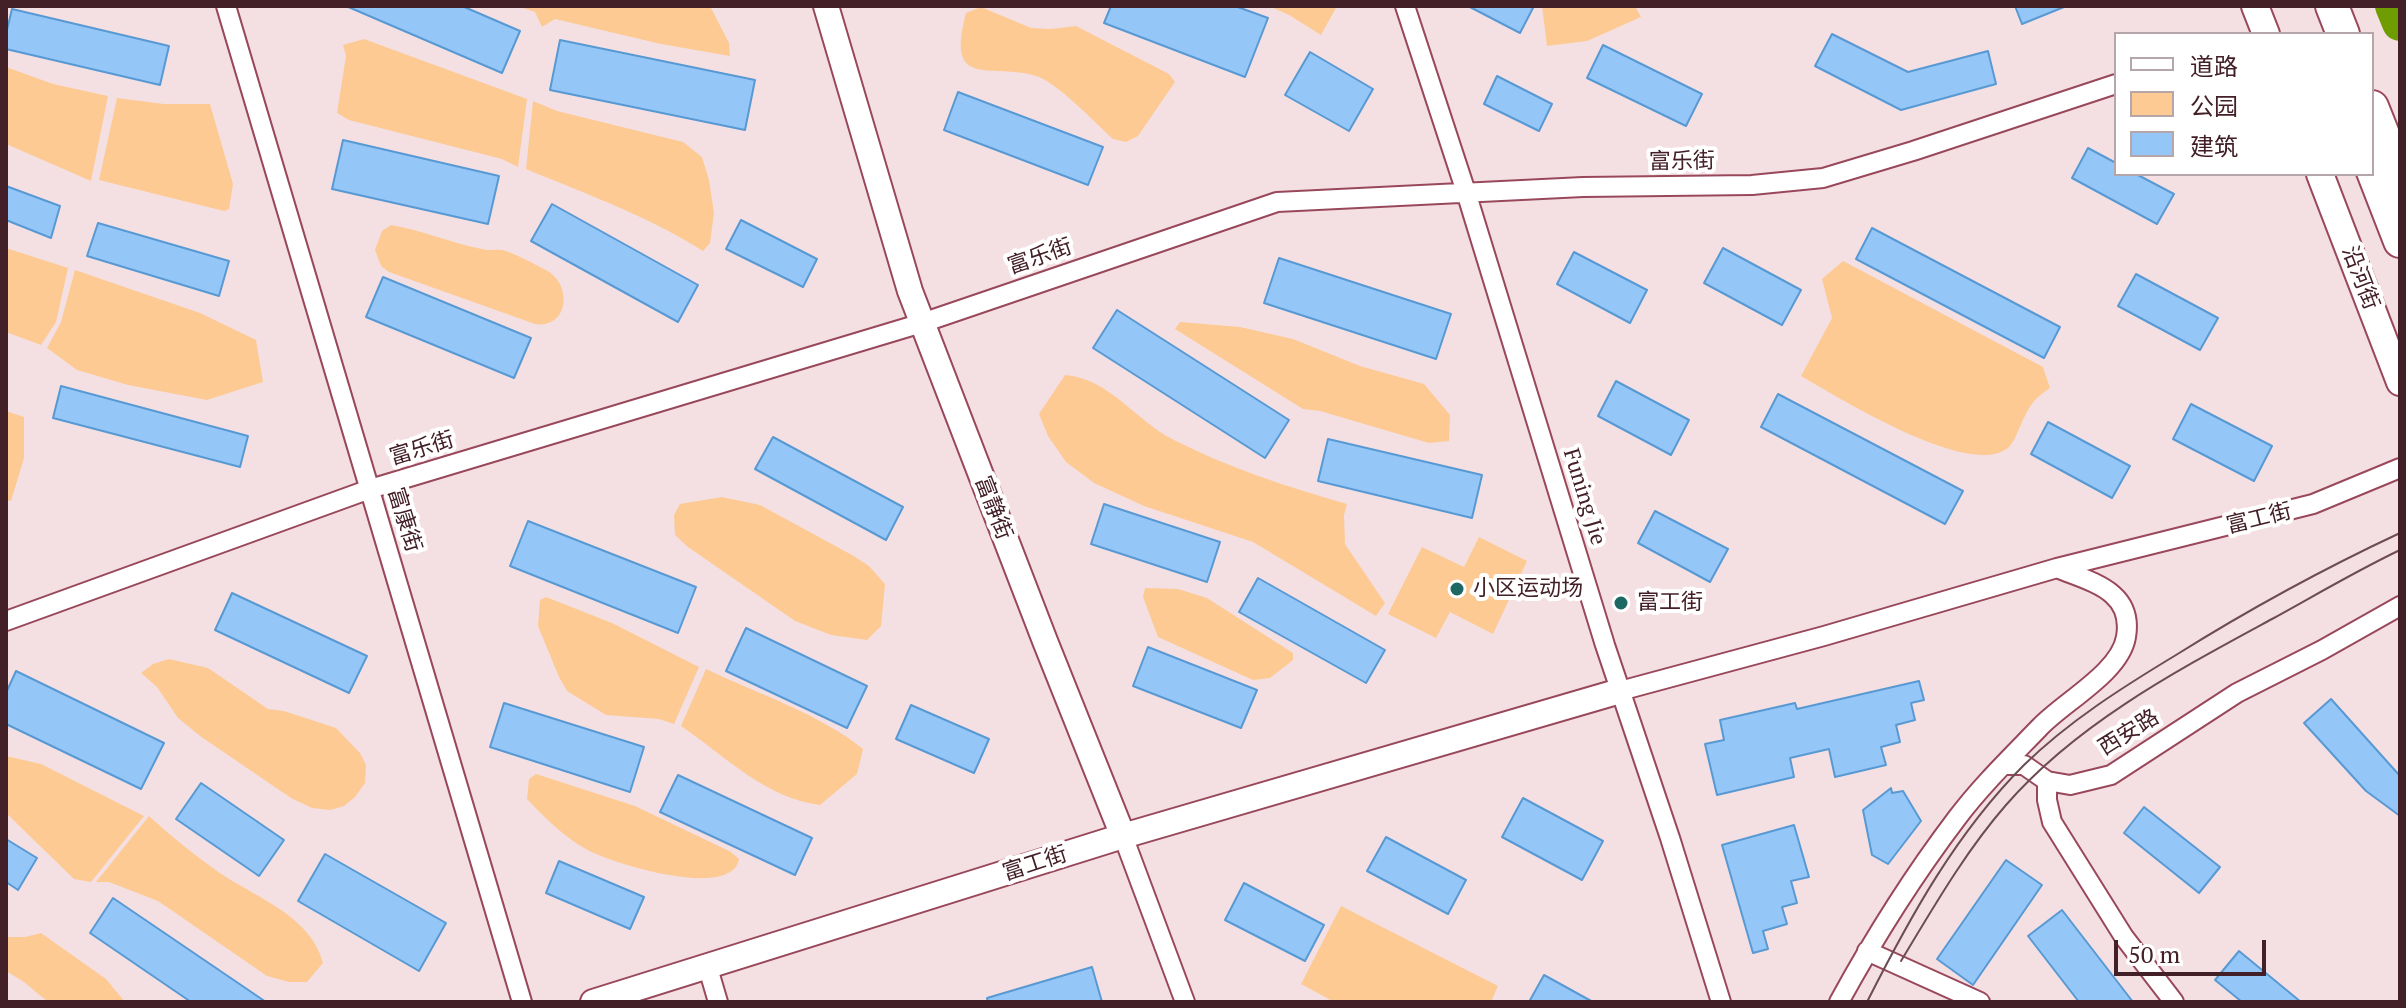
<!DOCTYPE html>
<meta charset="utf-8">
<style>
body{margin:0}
#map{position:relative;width:2406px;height:1008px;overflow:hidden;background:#f4e0e3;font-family:"PT Serif","Noto Sans SC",serif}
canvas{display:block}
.frame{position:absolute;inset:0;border:8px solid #432027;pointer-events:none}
.legend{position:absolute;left:2114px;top:32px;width:260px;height:144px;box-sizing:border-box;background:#fff;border:2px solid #b4a6a9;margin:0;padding:10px 14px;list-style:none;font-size:24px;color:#432027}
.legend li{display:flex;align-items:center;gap:16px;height:40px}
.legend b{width:40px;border:2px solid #b4a6a9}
.scale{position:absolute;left:2114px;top:940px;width:152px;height:36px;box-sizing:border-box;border:4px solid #432027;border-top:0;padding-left:10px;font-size:24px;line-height:28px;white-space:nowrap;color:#432027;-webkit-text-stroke:6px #fff;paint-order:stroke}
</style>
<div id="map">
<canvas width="2406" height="1008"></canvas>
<div class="frame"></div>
<ul class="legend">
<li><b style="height:10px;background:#fff"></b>道路</li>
<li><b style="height:22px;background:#fdca94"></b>公园</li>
<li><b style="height:22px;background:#94c7f8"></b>建筑</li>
</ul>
<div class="scale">50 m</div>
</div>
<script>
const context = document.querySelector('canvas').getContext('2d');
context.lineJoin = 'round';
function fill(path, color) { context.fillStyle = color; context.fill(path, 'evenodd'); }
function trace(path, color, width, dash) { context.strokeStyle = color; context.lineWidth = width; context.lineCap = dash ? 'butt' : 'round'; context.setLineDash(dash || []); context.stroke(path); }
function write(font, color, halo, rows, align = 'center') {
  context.font = font + ' "PT Serif","Noto Sans SC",serif'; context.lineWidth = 8; context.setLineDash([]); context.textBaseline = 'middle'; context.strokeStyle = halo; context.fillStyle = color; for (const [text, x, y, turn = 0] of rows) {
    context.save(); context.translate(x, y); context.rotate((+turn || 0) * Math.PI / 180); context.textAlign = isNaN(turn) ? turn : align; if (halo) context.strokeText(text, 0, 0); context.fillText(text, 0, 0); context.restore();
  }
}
const green = new Path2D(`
 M 517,6 L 710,6 L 729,43 L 730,56 L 661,44 L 555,19 L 542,27 L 535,12 Z
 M 1269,6 L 1337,6 L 1321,35 L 1289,15 Z
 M 1542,6 L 1635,6 L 1641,17 L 1587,41 L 1547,46 Z
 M 981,7 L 1031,28 L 1051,29 L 1076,26 L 1169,74 L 1175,82 L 1138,136 L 1126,142 L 1113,139 C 1095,123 1057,82 1036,76 C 990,62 945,91 966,13 Z
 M 364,39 L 527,99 L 518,167 L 502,159 L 349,120 L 337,113 L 346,56 L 343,45 Z
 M 6,67 L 53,84 L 108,96 L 91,181 L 6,144 Z
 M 117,98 L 164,104 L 210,104 L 233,184 L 229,209 L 224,211 L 99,180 Z
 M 533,101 L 557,111 L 683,142 L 702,157 L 709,180 L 714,213 L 710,243 L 703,251 C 648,216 586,194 526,169 Z
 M 391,225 C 422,230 451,243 482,249 C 488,251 494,249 501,250 C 511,251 536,265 546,270 C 573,284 569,329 535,324 L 389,272 L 381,266 L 375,250 L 382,231 Z
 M 6,248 L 68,268 L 56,322 L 41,345 L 6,332 Z
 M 1843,261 L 2043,367 L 2050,388 C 2030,401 2028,410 2018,431 C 2016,436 2013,443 2009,447 C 1972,481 1838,397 1801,376 L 1832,318 L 1822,279 Z
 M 75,270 L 200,313 L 256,340 L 263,382 L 207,400 L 128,385 L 77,370 L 47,348 L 61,322 Z
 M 1180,322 L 1240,327 L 1293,339 L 1360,366 L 1424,384 L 1450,415 L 1449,441 L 1429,443 L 1320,411 L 1303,409 L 1175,329 Z
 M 1065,375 C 1109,378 1136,421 1174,440 C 1229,468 1288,487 1347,504 L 1344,515 L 1345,544 L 1385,603 L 1376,616 L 1253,542 L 1144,506 L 1094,483 L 1066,462 L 1048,436 L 1039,414 Z
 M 6,411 L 24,417 L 24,458 L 11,501 L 6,500 Z
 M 722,497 L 760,505 L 852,555 L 869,566 L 885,584 L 881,626 L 867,640 L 831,635 L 795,621 L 688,547 L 675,535 L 674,515 L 680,504 Z
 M 1479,537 L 1527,561 L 1493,634 L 1450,612 L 1436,638 L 1388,614 L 1422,547 L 1464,567 Z
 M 1145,588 L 1178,589 L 1207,598 L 1293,653 L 1293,660 L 1270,678 L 1253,680 L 1158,637 L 1143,597 Z
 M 546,597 L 612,623 L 699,667 L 674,724 L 659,719 L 606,715 L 567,691 L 559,677 L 538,626 L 540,600 Z
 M 169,659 L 208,668 L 268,709 L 284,711 L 336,728 L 360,753 L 366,765 L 365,783 L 355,797 L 344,806 L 330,810 L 312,808 L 291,798 L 200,736 L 178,718 L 157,687 L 141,673 L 153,664 Z
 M 706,669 C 754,692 822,715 863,749 L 857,774 L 820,805 C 765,798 725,756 681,726 Z
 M 6,756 L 41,764 L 144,816 L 91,882 L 74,879 L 6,813 Z
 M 536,774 L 635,806 L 731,852 L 739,859 C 732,901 609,863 584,848 C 563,836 544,817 527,799 L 529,779 Z
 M 149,816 C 171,836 193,854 217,871 C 254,897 311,915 323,963 L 307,982 L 289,982 L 267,976 L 158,901 L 109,882 L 96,882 Z
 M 1341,906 L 1498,986 L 1491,1002 L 1334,1002 L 1301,984 Z
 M 41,933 L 106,979 L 125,1002 L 48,1002 L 24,982 L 6,971 L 6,937 L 25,937 Z`);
const river = new Path2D(`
 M 2393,6 L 2400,23`);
const building = new Path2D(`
 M 346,6 L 462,6 L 520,31 L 502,73 Z
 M 1111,6 L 1235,6 L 1268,18 L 1245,77 L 1104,23 Z
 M 1468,6 L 1534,6 L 1520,33 Z
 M 2015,6 L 2064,6 L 2064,7 L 2022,24 Z
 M 12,9 L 169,46 L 160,85 L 6,49 L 6,34 Z
 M 1832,34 L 1908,72 L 1988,51 L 1996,84 L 1901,110 L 1815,66 Z
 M 560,40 L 755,80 L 745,130 L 550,90 Z
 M 1603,45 L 1702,94 L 1686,126 L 1587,78 Z
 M 1310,52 L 1373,89 L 1349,131 L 1285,95 Z
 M 1497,76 L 1552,104 L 1539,131 L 1484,104 Z
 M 958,92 L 1103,147 L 1088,185 L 944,130 Z
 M 343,140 L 499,176 L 488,224 L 332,189 Z
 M 2088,148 L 2116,163 L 2116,174 L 2136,174 L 2174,194 L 2157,224 L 2072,178 Z
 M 6,186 L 60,206 L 51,238 L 6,220 Z
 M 552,204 L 698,285 L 678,322 L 531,241 Z
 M 741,220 L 817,259 L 803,287 L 726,249 Z
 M 98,223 L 229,261 L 219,296 L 87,256 Z
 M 1872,228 L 2060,327 L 2044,358 L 1856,259 Z
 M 1723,248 L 1801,290 L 1782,325 L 1704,283 Z
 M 1574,252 L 1647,290 L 1630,323 L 1557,284 Z
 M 1279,258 L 1451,314 L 1436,359 L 1264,303 Z
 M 2136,274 L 2218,318 L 2200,350 L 2118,306 Z
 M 383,277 L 531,338 L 514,378 L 366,317 Z
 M 1117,310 L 1289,420 L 1265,458 L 1093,348 Z
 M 1616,381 L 1689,420 L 1671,455 L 1598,416 Z
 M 61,386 L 248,436 L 240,467 L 53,418 Z
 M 1778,394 L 1963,491 L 1945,524 L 1761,427 Z
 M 2191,404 L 2272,446 L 2254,481 L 2173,439 Z
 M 2048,422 L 2130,466 L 2112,498 L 2031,454 Z
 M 773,437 L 903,507 L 886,540 L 755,469 Z
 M 1328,439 L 1482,475 L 1472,518 L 1318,481 Z
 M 1104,504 L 1220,542 L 1207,582 L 1091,544 Z
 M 1655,511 L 1728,549 L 1710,582 L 1638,543 Z
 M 528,521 L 696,587 L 678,633 L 510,566 Z
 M 1258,578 L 1385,650 L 1366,683 L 1239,612 Z
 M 232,593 L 367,656 L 349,693 L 215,630 Z
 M 746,628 L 867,686 L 847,728 L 726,671 Z
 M 1148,647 L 1257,690 L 1241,728 L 1133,686 Z
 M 16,671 L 164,743 L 141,789 L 6,724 L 6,693 Z
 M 1919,681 L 1924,700 L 1911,703 L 1915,720 L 1896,725 L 1900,742 L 1881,747 L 1886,765 L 1835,777 L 1829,749 L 1790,758 L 1794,777 L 1717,795 L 1705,744 L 1724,740 L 1720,720 L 1795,703 L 1797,709 Z
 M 2331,699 L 2400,776 L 2400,816 L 2366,791 L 2304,723 Z
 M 504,703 L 644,747 L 630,792 L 490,747 Z
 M 911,705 L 989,739 L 974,773 L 896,739 Z
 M 678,775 L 812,838 L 795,875 L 660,812 Z
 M 201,783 L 284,840 L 259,876 L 176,819 Z
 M 1891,788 L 1892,793 L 1903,791 L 1921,821 L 1888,864 L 1872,855 L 1863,810 Z
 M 1523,798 L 1603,841 L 1582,880 L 1502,837 Z
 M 2144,807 L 2220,867 L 2199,893 L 2124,833 Z
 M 1794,825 L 1809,877 L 1791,881 L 1797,903 L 1782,907 L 1787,924 L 1763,931 L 1768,949 L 1753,953 L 1722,845 Z
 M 1386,837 L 1466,880 L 1448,914 L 1367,871 Z
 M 6,839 L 37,858 L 18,890 L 6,882 Z
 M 325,854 L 446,923 L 419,971 L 298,901 Z
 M 2006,860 L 2042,885 L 1973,985 L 1937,959 Z
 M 559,861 L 644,897 L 630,929 L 546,893 Z
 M 1244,883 L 1324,925 L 1305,961 L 1225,920 Z
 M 113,898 L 266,1002 L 191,1002 L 90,933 Z
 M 2062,910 L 2133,1002 L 2079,1002 L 2028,936 Z
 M 2239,951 L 2301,1002 L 2242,1002 L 2215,980 Z
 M 1092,967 L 1102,1002 L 988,1002 L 987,998 Z
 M 1544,975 L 1593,1002 L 1529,1002 Z`);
const minor = new Path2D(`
 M 226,6 C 322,339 424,670 522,1002
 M 1405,6 L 1466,192 L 1605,645 L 1670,838 L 1721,1002
 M 6,621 L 370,489 L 922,323 L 1277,202 L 1583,187 L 1752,185 L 1823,178 L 1913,151 L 2116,84
 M 1620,691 L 1824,636 L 2057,568 L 2313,504 L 2400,468
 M 2003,765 L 2024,765 L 2047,781 L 2070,785 L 2111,775 L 2237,693 L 2322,650 L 2400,606
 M 2047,781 L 2047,800 L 2052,822 L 2124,937 L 2174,1002
 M 1123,836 L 1185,1002
 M 1867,951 L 1980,1002
 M 708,968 L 718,1002
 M 1839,1002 C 1874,938 1913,876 1957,818 C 1981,786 2011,757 2039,728 C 2063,702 2120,673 2126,637 C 2134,590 2090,582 2057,568`);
const tertiary = new Path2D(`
 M 826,6 L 910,291 L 1045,641 L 1123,836
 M 593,1002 L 1123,836 L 1620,691`);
const secondary = new Path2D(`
 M 2255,6 L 2266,34
 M 2320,174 L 2400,382`);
const trunk = new Path2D(`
 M 2332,6 L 2343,34
 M 2372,107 L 2400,177
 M 2372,169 L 2400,241`);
const tram = new Path2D(`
 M 1901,961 C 1933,908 1965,852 2006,805 C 2077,723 2178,670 2272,619 C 2314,596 2356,571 2400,550
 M 1867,1002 C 1910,917 1956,833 2024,765 C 2069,721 2123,687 2176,655 C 2248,610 2323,569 2400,533`);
const markers = [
 [1457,589,8,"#1d6863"],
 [1621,603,8,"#1d6863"]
];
const streetNames = [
 ["富乐街",1682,162,-1],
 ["富乐街",1040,257,-19],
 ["沿河街",2360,278,69],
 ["富乐街",422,449,-17],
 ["Funing Jie",1584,497,73],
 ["富静街",993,508,69],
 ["富工街",2259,519,-14],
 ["富康街",404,520,73],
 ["西安路",2129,733,-32],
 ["富工街",1035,864,-18]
];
const poiNames = [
 ["小区运动场",1473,589],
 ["富工街",1637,603]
];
fill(green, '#fdca94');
trace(river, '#6f9d01', 36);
fill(building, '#94c7f8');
trace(building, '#5899d3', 2);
trace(minor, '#99485b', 22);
trace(tertiary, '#99485b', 28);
trace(secondary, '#99485b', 30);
trace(trunk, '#99485b', 36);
trace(minor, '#fff', 18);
trace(tertiary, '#fff', 24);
trace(secondary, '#fff', 26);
trace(trunk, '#fff', 32);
trace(tram, '#6c4d53', 2);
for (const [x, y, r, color] of markers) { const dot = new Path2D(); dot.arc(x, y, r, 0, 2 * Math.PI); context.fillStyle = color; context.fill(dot); trace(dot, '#fff', 3); }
write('22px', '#432027', '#fff', streetNames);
write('22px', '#432027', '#fff', poiNames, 'left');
</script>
